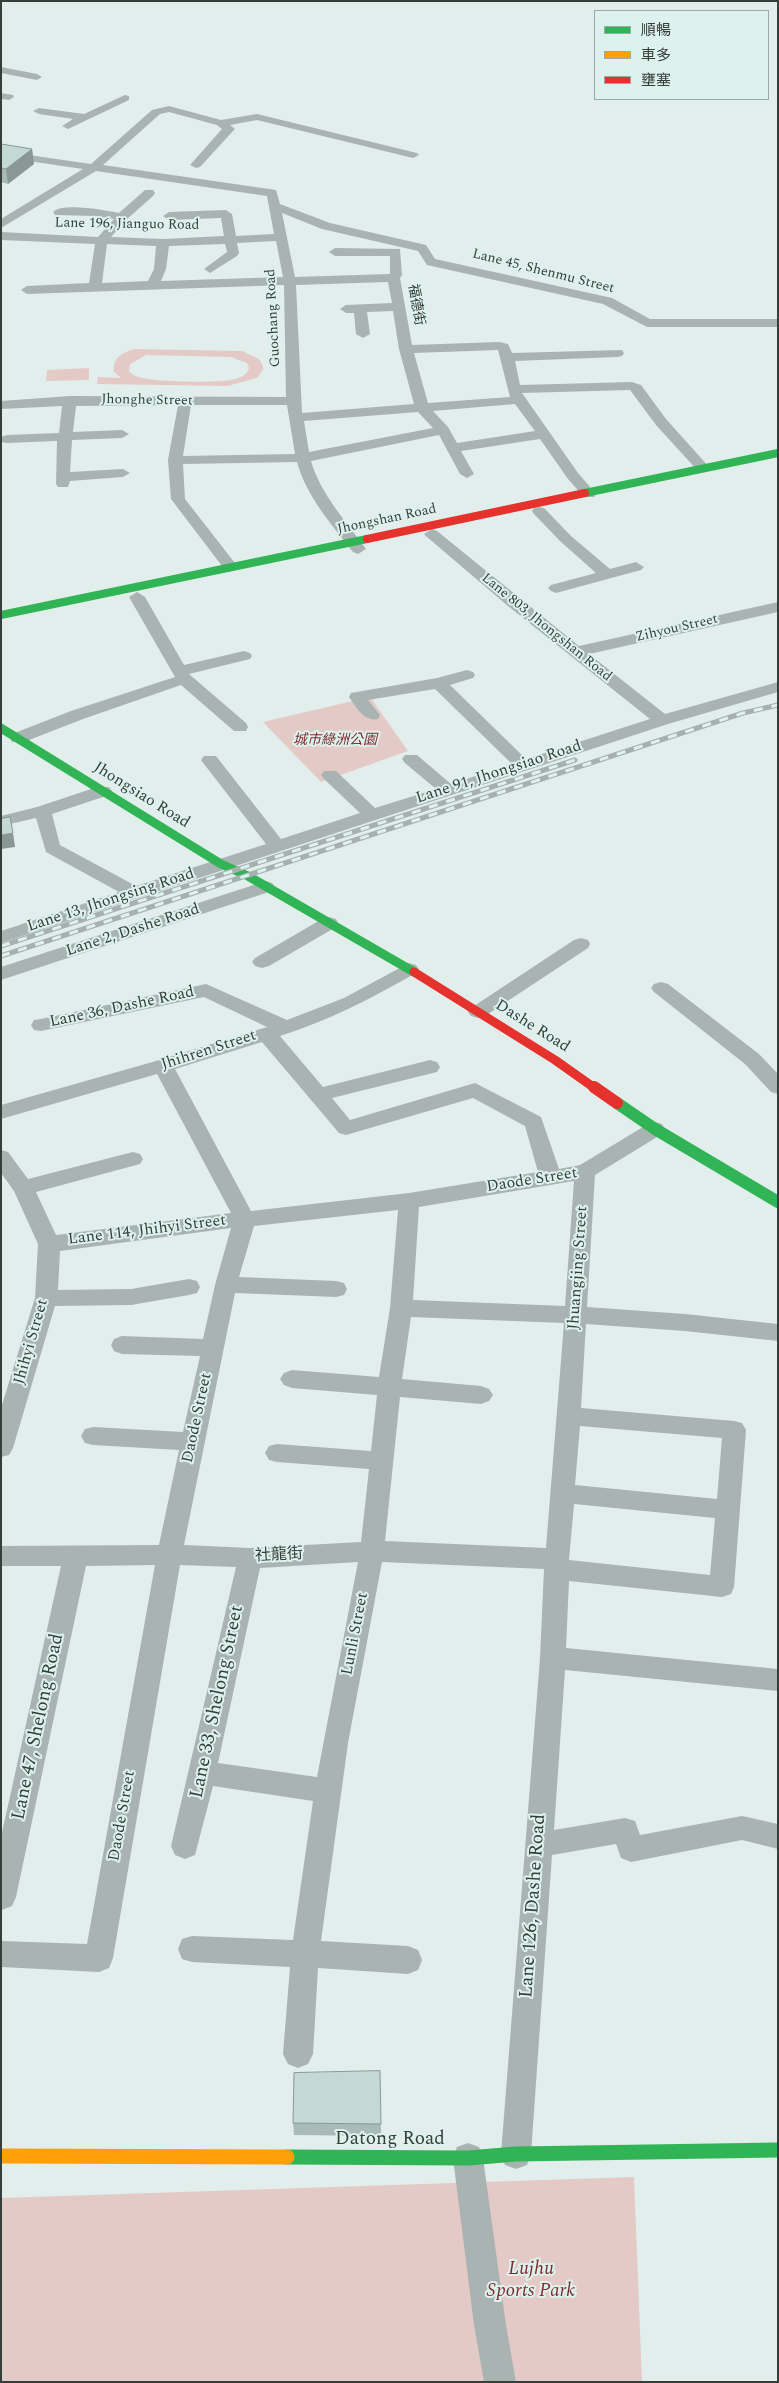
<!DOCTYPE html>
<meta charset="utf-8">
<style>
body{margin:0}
#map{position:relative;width:779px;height:2383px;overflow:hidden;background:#e2eeeb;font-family:Spectral,"Noto Sans TC",serif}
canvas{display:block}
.frame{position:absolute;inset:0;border:2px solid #363e3c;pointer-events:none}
.legend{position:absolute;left:594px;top:10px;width:175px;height:90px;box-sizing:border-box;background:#def2ed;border:1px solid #9baaa6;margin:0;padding:6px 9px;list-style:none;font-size:15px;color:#363e3c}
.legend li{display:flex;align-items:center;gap:10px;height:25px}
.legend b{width:25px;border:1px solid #9baaa6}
</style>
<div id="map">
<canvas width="779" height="2383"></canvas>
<div class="frame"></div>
<ul class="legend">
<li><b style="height:6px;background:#30b455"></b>順暢</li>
<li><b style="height:6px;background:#ff9f0a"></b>車多</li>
<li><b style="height:6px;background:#e5322d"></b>壅塞</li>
</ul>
</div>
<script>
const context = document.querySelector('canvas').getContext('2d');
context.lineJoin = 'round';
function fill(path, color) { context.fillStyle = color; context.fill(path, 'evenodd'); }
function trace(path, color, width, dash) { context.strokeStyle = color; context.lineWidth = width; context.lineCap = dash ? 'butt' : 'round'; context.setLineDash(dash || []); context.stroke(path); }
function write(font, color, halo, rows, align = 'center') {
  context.font = font + ' Spectral,"Noto Sans TC",serif'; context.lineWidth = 4; context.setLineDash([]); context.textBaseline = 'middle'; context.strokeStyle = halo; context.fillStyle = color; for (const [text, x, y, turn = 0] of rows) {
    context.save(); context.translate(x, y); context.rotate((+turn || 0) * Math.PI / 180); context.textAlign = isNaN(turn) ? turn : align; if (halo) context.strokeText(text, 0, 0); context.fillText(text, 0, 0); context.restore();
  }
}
const green = new Path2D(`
 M 134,349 L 242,351 L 259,359 L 263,366 L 263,370 L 257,378 L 227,386 L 97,384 L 98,377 L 121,378 L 114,372 C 112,358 122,353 134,349 ZM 146,355 L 231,357 L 247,363 L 249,368 C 247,376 239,378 231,380 C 216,383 153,382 138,377 C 134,376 132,374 129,371 L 130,364 Z
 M 89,368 L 89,380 L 46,381 L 47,370 Z
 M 370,697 L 408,751 L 321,782 L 263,722 Z
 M 634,2177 L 642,2382 L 1,2382 L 1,2198 Z`);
const street = new Path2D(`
 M 1,67 L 37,74 L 42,77 L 37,80 L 1,73 Z
 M 1,93 L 13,95 L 14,97 L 9,100 L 1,99 Z
 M 125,95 L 129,96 L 129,100 L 68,129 L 62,126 L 73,119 L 39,114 L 33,111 L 39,108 L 84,114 Z
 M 169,106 L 221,120 L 257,114 L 417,153 L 419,155 L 413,158 L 257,120 L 230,125 L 235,129 L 233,131 L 200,167 L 196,168 L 190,165 L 222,129 L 217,125 L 169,112 L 160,114 L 103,165 L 276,190 L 280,204 L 330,223 L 426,245 L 435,259 L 612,298 L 650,319 L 778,319 L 778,327 L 647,327 L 603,304 L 427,265 L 418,251 L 322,229 L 282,213 L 295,277 L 390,274 L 390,256 L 335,256 L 329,252 L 335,248 L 400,249 L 402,275 L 400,278 L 412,345 L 499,342 L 508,344 L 512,353 L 622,350 L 624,353 L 622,356 L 617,357 L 515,361 L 520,385 L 632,382 L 641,385 L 666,419 L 710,468 L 703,472 L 698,471 L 656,425 L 630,390 L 522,393 L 578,473 L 596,494 L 594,497 L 584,497 L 568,479 L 540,439 L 461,451 L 474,474 L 467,478 L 460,474 L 439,435 L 311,461 C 321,495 346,521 366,549 L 358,554 L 353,552 C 332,525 306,496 297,462 L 183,464 L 185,499 L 238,567 L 230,572 L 225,570 L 171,499 L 168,460 L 178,405 L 76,406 L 73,432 L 122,430 L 129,434 L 122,438 L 72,440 L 70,472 L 123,469 L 130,473 L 123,477 L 70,481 L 68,487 L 58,487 L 56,484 L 57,441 L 7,443 L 2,442 L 1,437 L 7,435 L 59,433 L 62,406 L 1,409 L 1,401 L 70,396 L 286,397 L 284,285 L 27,294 L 21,290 L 27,286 L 89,283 L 95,244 L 1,240 L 1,232 L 98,237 L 114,219 L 95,216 L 55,215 L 53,212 C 62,202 106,210 119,213 L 145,190 L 153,190 L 155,193 L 153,196 L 126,220 L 111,237 L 163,239 L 224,236 L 221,218 L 169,220 L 163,216 L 169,212 L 226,210 L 232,214 L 236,236 L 274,234 L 267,196 L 96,171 L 1,228 L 1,219 L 83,169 L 1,157 L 1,151 L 91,164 L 152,110 ZM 276,241 L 283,277 L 161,281 L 166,269 L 169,246 L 225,244 L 227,252 L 204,269 L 210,273 L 237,256 L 239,253 L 237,243 ZM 107,244 L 156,246 L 154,269 L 148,281 L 102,283 ZM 388,282 L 392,303 L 346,305 L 340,309 L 346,313 L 354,313 L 356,334 L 363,338 L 370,334 L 367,312 L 393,311 L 399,349 L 414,404 L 302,413 L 296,285 ZM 498,350 L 510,397 L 428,403 L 414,353 ZM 515,404 L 535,431 L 457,443 L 448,427 L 433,411 ZM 191,405 L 287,405 L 295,454 L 183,456 ZM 418,412 L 433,428 L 309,452 L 304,421 Z
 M 539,507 L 544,508 L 571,536 L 610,569 L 636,562 L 644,567 L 641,570 L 556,593 L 551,591 L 548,588 L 551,585 L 596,573 L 561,542 L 534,514 L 532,511 L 534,508 Z
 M 432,529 L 437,531 L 579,646 L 778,602 L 778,612 L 589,654 L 665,714 L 778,682 L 778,692 L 668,724 L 1,943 L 1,931 L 119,892 L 46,852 L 36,818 L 1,826 L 1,816 L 37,807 L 97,787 L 109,787 L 112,791 L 109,795 L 52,814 L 60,845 L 136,886 L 266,844 L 204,764 L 201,760 L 204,756 L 216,756 L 281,839 L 360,813 L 324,779 L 321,775 L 324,771 L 336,771 L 375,808 L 436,789 L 405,763 L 402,759 L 405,755 L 417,755 L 451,784 L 512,764 L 435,689 L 368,700 L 380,715 L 378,719 C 364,722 356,707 349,697 L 351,693 L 437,678 L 467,670 L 473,672 L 475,675 L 473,678 L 450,685 L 526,759 L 650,719 L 508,606 L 427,537 L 424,534 Z
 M 137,592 L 145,597 L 184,665 L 244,651 L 250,653 L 252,656 L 250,659 L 189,674 L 246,723 L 248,727 L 246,731 L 234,731 L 181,685 L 83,719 L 24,742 L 12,742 L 10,738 L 12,734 L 71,711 L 175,677 L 129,597 Z
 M 266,881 L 272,883 L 275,887 L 272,891 L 1,980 L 1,967 Z
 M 329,917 L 336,919 L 338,923 L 336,927 L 269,966 L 262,968 L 255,966 L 252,962 L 255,958 L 322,919 Z
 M 581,938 L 588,940 L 590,944 L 588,948 L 485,1016 L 478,1018 L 471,1016 L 468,1012 L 471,1008 L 574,940 Z
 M 409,963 L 416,965 L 419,969 L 416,973 C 370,999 330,1020 280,1036 L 323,1087 L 430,1060 L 437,1062 L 440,1067 L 437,1072 L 332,1098 L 350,1120 L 475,1083 L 541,1117 L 559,1169 L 580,1165 L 648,1124 L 655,1122 L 662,1124 L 665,1129 L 662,1134 L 595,1175 L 587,1307 L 685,1314 L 778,1324 L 778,1341 L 685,1331 L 586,1324 L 581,1408 L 734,1421 L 742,1423 L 746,1430 L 734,1587 L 731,1594 L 722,1597 L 569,1581 L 566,1648 L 778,1669 L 778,1691 L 565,1670 L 554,1830 L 625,1818 L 635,1821 L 640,1835 L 742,1816 L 778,1824 L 778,1849 L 742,1840 L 631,1862 L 621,1858 L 616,1844 L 552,1855 L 531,2154 L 527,2165 L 516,2169 L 505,2165 L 501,2154 L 540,1658 L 544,1569 L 382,1562 L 348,1743 L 321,1941 L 408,1946 L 418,1950 L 422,1960 L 418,1970 L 408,1974 L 318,1968 L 313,2054 L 308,2064 L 298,2068 L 288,2064 L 283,2054 L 290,1967 L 192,1962 L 182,1959 L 178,1949 L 182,1939 L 192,1936 L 293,1940 L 313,1801 L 213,1786 L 195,1855 L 185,1859 L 175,1855 L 171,1846 L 236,1567 L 180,1565 L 113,1958 L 109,1968 L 99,1972 L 1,1967 L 1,1941 L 87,1944 L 155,1565 L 86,1566 L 16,1897 L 12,1906 L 2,1910 L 1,1837 L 61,1566 L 1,1566 L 1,1546 L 159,1545 L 179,1450 L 93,1445 L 85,1443 L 81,1436 L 85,1429 L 93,1427 L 183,1432 L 200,1356 L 122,1354 L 114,1351 L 111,1345 L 114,1339 L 122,1336 L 203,1339 L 215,1285 L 231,1228 L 60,1251 L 58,1290 L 131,1289 L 189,1279 L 197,1281 L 200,1287 L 197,1293 L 189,1295 L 131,1305 L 55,1306 L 13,1448 L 9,1455 L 1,1457 L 1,1408 L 35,1298 L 38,1244 L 14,1191 L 1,1173 L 1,1150 L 8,1152 L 28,1179 L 133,1152 L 140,1154 L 143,1159 L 140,1164 L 36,1192 L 56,1235 L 231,1213 L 157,1074 L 1,1119 L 1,1105 L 156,1061 L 267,1027 L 204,997 L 41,1031 L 34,1030 L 31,1025 L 34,1020 L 41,1019 L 206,984 L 287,1020 L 344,998 ZM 262,1042 L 339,1133 L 346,1135 L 473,1098 L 525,1126 L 538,1172 L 409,1193 L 251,1211 L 175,1069 ZM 574,1181 L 565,1306 L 413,1300 L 419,1207 ZM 398,1210 L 390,1308 L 379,1377 L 292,1370 L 284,1373 L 280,1379 L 284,1385 L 292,1388 L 377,1395 L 371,1451 L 277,1444 L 269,1446 L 265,1453 L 269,1460 L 277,1462 L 369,1469 L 361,1542 L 250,1548 L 184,1545 L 235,1293 L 336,1297 L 344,1295 L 347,1289 L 344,1283 L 336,1281 L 239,1277 L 254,1226 ZM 411,1317 L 564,1323 L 546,1548 L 385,1541 L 400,1397 L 481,1404 L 489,1401 L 493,1395 L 489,1389 L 481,1386 L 402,1379 ZM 580,1426 L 722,1438 L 717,1499 L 575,1485 ZM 574,1504 L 715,1518 L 710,1575 L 569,1560 ZM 358,1562 L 317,1777 L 218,1763 L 260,1568 Z
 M 661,982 L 668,984 L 759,1054 L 778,1074 L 778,1094 L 771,1092 L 745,1064 L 654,992 L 651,988 L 654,984 Z
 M 468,2143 L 479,2147 L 483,2158 L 506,2325 L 516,2382 L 484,2382 L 474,2325 L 453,2158 L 457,2147 Z`);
const fastFar3 = new Path2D(`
 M 585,493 L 778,453
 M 1,615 L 367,539`);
const fastFar2 = new Path2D(`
 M 1,728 L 221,864 L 248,876 L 414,972`);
const fastFar1 = new Path2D(`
 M 617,1103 L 655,1129 L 778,1202`);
const fast = new Path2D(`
 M 287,2157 L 468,2158 L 516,2154 L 778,2150`);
const slow = new Path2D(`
 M 1,2156 L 287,2157`);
const jamFar2 = new Path2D(`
 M 367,539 L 585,493`);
const jamFar1 = new Path2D(`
 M 414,972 L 555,1060 L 596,1089`);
const jam = new Path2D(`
 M 594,1087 L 617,1103`);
const rail = new Path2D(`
 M 1,946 L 575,760
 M 1,956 L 743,713 L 778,705`);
const wall = new Path2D(`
 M 1,144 L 32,149 L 34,164 L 8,184 L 1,182 Z
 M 380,2071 L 381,2136 L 294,2135 L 293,2123 Z`);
const shadedWall = new Path2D(`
 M 32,149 L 34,164 L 8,184 L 6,169 Z
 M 13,833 L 15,847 L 1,849 L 1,835 Z`);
const building = new Path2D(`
 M 1,144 L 32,149 L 6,169 L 1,168 Z
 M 10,817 L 13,833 L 1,835 L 1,819 Z
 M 380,2071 L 381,2124 L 293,2123 L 294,2073 Z`);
const farStreetnames = [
 ["Lane 196, Jianguo Road",127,225,1],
 ["Lane 45, Shenmu Street",543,272,14],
 ["福德街",415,305,80],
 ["Guochang Road",274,318,-93],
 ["Jhonghe Street",147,401,1],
 ["Jhongshan Road",387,520,-12],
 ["Lane 803, Jhongshan Road",546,628,39],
 ["Zihyou Street",677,629,-13]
];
const farParknames = [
 ["城市綠洲公園",335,741]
];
const streetNames = [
 ["Lane 91, Jhongsiao Road",499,773,-18],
 ["Jhongsiao Road",141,796,32],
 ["Lane 13, Jhongsing Road",111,901,-18],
 ["Lane 2, Dashe Road",133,931,-18],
 ["Lane 36, Dashe Road",122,1008,-12],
 ["Dashe Road",532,1027,32],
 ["Jhihren Street",209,1051,-18],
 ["Daode Street",532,1181,-9],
 ["Lane 114, Jhihyi Street",147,1231,-7],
 ["Jhuangjing Street",579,1268,-86],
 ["Jhihyi Street",32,1342,-74],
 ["Daode Street",198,1418,-78],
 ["社龍街",279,1556,-3],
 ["Lunli Street",356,1634,-79],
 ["Daode Street",123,1816,-80]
];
const nearStreetnames = [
 ["Lane 33, Shelong Street",218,1702,-78],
 ["Lane 47, Shelong Road",39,1727,-78],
 ["Lane 126, Dashe Road",534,1906,-86],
 ["Datong Road",390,2140]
];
const nearParknames = [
 ["Lujhu",531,2270],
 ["Sports Park",531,2292]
];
fill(green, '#e4cac7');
fill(street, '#a9b4b2');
trace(fastFar3, '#30b455', 8);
trace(fastFar2, '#30b455', 9);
trace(fastFar1, '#30b455', 12);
trace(fast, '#30b455', 15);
trace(slow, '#ff9f0a', 15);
trace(jamFar2, '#e5322d', 8);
trace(jamFar1, '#e5322d', 9);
trace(jam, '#e5322d', 12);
trace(rail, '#a6b0ae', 5);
trace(rail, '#def2ed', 3, [9]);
fill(wall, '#a9bbb6');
fill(shadedWall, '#899894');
fill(building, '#c4d9d4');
trace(building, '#899894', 1);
write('14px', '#363e3c', '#def2ed', farStreetnames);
write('italic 14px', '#7d2c2f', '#def2ed', farParknames);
write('16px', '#363e3c', '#def2ed', streetNames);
write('19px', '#363e3c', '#def2ed', nearStreetnames);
write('italic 19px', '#7d2c2f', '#def2ed', nearParknames);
</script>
